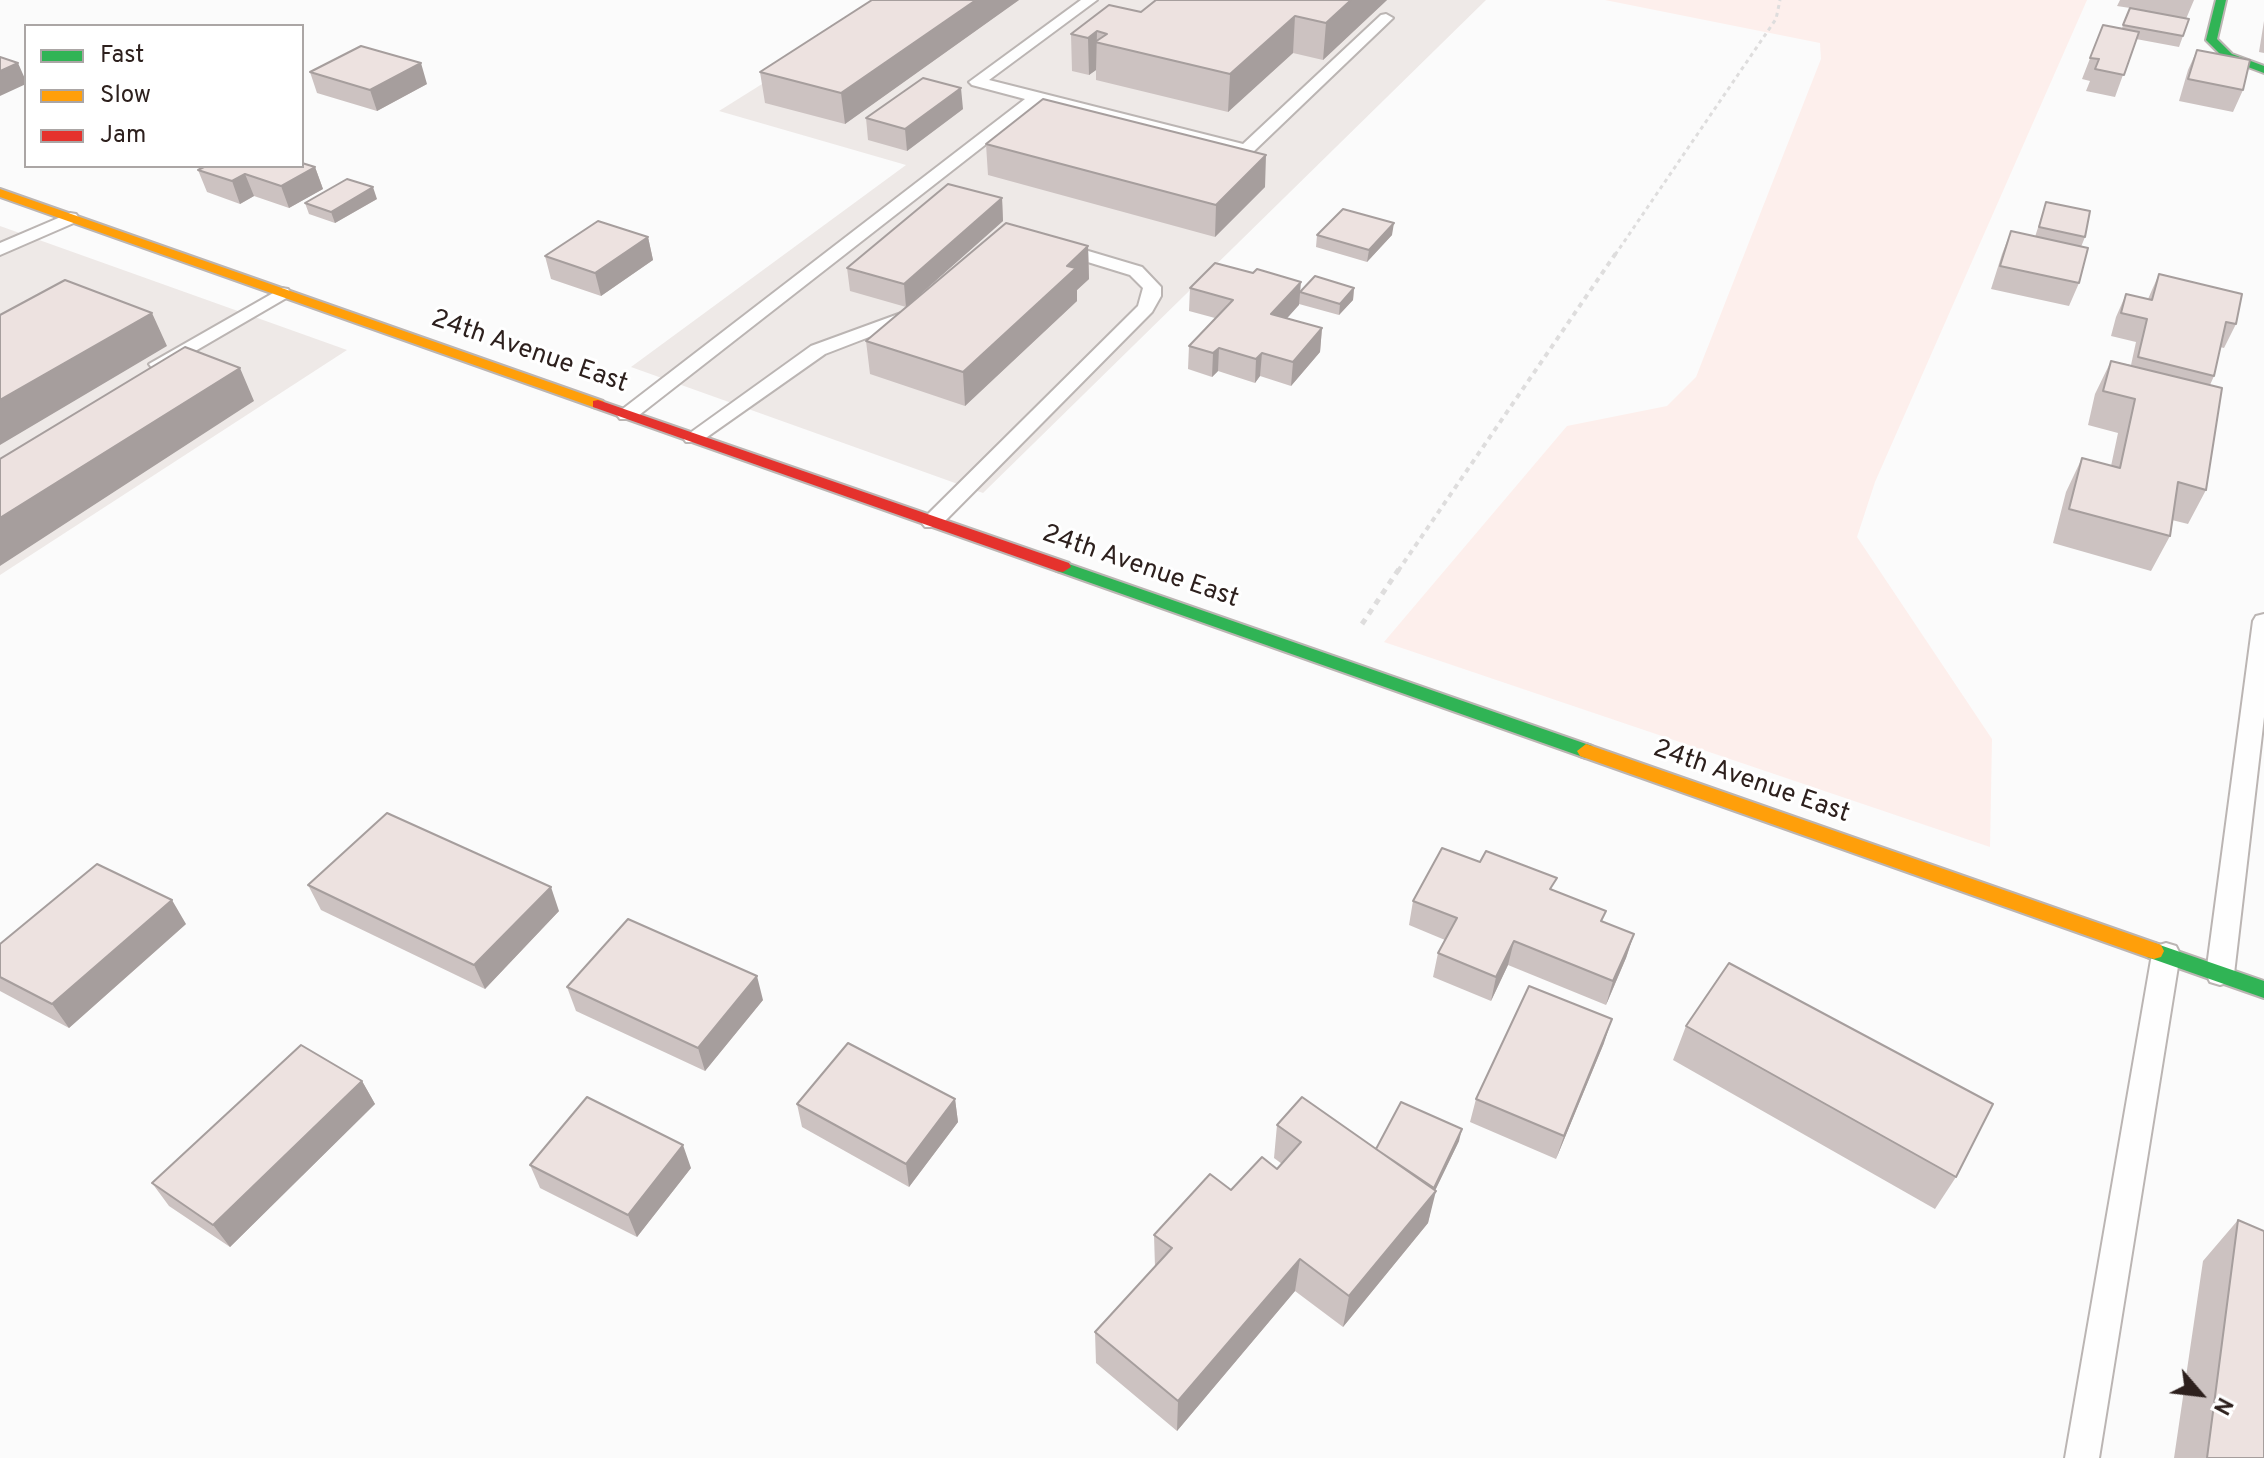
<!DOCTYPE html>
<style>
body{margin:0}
#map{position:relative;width:2264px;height:1458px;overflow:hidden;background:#fbfbfb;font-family:Overpass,sans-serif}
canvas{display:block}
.legend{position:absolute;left:24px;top:24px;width:280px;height:144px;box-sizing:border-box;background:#fff;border:2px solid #aba6a5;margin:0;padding:10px 14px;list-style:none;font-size:24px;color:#2d201d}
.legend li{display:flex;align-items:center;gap:16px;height:40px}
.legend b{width:40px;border:2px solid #aba6a5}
.north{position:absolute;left:2160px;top:1354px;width:80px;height:80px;-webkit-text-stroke:6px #fff;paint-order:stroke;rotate:118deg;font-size:22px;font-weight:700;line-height:32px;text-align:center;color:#2d201d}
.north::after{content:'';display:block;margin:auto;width:28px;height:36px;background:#2d201d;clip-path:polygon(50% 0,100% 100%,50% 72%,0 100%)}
</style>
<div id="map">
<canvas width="2264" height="1458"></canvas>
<ul class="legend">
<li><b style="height:10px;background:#30b455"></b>Fast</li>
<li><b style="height:10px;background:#ff9f0a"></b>Slow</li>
<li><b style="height:10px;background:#e5322d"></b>Jam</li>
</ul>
<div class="north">N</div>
</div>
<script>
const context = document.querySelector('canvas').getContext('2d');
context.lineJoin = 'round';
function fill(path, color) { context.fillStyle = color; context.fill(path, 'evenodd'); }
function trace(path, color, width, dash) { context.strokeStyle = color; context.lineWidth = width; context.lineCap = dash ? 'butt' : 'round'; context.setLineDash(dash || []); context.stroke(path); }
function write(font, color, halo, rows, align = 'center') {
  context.font = font + ' Overpass,sans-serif'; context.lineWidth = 6; context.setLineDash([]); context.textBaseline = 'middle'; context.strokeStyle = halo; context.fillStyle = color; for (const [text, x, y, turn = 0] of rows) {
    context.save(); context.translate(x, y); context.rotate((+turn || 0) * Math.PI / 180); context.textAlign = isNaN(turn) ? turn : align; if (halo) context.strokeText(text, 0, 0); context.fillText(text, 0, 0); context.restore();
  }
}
const built = new Path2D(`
 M 896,0 L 1486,0 L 983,493 L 631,367 L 906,165 L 719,111 Z
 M 0,226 L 347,350 L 0,575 Z`);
const green = new Path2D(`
 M 1605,0 L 2087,0 L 1875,482 L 1857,537 L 1992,739 L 1990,847 L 1384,642 L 1567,426 L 1667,406 L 1696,377 L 1821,59 L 1820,43 Z`);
const pathFar2 = new Path2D(`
 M 1615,255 L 1776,19 L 1780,0`);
const pathFar1 = new Path2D(`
 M 1398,571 L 1616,253`);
const path = new Path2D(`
 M 1362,624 L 1399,569`);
const lane = new Path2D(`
 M 1081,0 L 1097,0 L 989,80 L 1243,144 L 1381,15 L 1386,14 L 1393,18 L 1252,153 L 1246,155 L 1040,102 L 634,419 L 620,419 L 617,415 L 620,411 L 1025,99 L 972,85 L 969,82 Z
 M 70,213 L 76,214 L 79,218 L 76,222 L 0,255 L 0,243 Z
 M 1058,242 L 1142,267 L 1161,287 L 1161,296 L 1152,312 L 939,527 L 925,527 L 921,522 L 925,517 L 1138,306 L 1143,288 L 1130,275 L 1052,251 L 1049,247 Z
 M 282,288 L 288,289 L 291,293 L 288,297 L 166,368 L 152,368 L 149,364 Z
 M 915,308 L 924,313 L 921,317 L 825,354 L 700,442 L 686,442 L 683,438 L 811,346 Z
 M 2264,614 L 2264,717 L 2234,974 L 2230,982 L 2220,985 L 2210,982 L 2206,974 L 2253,621 L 2256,616 Z
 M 2166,943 L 2176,946 L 2180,954 L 2099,1458 L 2065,1458 L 2152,954 L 2156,946 Z`);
const fast = new Path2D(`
 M 2216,0 L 2226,0 L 2217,39 L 2232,54 L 2264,66 L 2264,73 L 2224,58 L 2206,40 Z
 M 1063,562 L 1592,746 L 1595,751 L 1586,758 L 1580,756 L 1057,571 L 1055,567 L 1057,563 Z
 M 2154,943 L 2264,981 L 2264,998 L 2147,957 L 2144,951 L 2147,945 Z`);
const slow = new Path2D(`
 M 0,189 L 603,401 L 605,404 L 598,408 L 593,407 L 0,197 Z
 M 1586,744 L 2161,945 L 2164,951 L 2161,957 L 2154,959 L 2147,957 L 1580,756 L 1577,751 Z`);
const jam = new Path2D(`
 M 598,400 L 1069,563 L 1071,567 L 1063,572 L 1057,571 L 593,407 L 593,401 Z`);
const wall = new Path2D(`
 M 872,0 L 1019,0 L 845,124 L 765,103 L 760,72 Z
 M 1387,0 L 1323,60 L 1293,53 L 1228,112 L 1096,80 L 1096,70 L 1089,75 L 1072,71 L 1071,34 L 1141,12 Z
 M 2120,0 L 2194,0 L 2186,19 L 2183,36 L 2179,47 L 2136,39 L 2115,97 L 2086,91 L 2090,81 L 2082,79 L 2103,25 L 2122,28 L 2130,8 L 2117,6 Z
 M 2264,21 L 2264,53 L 2259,52 Z
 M 2197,50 L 2243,90 L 2233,112 L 2179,101 L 2188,70 Z
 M 310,72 L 427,84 L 377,111 L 317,93 Z
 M 963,109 L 907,151 L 868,140 L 866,118 Z
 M 986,144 L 1265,187 L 1215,237 L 988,175 Z
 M 315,167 L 323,189 L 289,208 L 254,196 L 240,204 L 207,192 L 198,170 Z
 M 1002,198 L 1003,221 L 907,306 L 1088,246 L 1089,279 L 1077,290 L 1077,301 L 965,406 L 870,374 L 866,341 L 906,307 L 850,291 L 847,268 Z
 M 377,199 L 335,223 L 309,214 L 305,203 Z
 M 2046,202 L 2085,237 L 2081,247 L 2079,283 L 2069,306 L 1991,289 L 2002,254 L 2011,231 L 2035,237 Z
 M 1317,235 L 1392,235 L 1367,262 L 1316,247 Z
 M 648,237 L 653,260 L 601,296 L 551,279 L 545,256 Z
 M 1253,273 L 1300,292 L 1354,288 L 1353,300 L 1339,315 L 1299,304 L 1287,318 L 1322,328 L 1320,352 L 1291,386 L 1260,376 L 1255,383 L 1218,371 L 1212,377 L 1188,369 L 1189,346 L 1215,318 L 1189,311 L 1190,288 Z
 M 2159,274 L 2236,324 L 2224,348 L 2220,347 L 2214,376 L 2210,385 L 2206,490 L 2188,524 L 2172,520 L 2170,536 L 2151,571 L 2053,543 L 2066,492 L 2082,458 L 2111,466 L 2118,433 L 2088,425 L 2095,394 L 2111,361 L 2131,365 L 2136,342 L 2111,336 L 2116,317 L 2126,294 L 2148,299 Z
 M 308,885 L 559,911 L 485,989 L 321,910 Z
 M 1553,891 L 1602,921 L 1634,934 L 1626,958 L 1606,1005 L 1508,965 L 1491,1001 L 1433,977 L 1438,953 L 1445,940 L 1409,925 L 1413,901 Z
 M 186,924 L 69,1028 L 0,991 L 0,944 Z
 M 567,987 L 763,1000 L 705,1071 L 576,1011 Z
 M 1686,1026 L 1956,1177 L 1935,1209 L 1673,1060 Z
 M 1604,1043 L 1556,1159 L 1470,1122 L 1476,1099 Z
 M 362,1081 L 375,1104 L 230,1247 L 169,1206 L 152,1183 Z
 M 955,1099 L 958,1122 L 909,1187 L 802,1127 L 797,1104 Z
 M 1277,1125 L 1376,1149 L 1459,1141 L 1435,1190 L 1428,1223 L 1343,1327 L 1295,1291 L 1177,1431 L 1096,1363 L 1095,1332 L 1155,1267 L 1154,1235 L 1231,1190 L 1277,1169 L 1282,1164 L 1274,1158 Z
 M 530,1165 L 691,1168 L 637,1237 L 540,1188 Z
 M 2238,1220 L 2264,1458 L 2174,1458 L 2203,1261 Z`);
const shadedWall = new Path2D(`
 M 976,0 L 1019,0 L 845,124 L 841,93 Z
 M 1351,0 L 1387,0 L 1323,60 L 1326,23 Z
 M 1295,16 L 1293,53 L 1228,112 L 1230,74 Z
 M 1097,31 L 1096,70 L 1089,75 L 1088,38 Z
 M 18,63 L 26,81 L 26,84 L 0,96 L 0,71 Z
 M 421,63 L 427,84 L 377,111 L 370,90 Z
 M 961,88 L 963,109 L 907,151 L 905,129 Z
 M 1266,155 L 1265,187 L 1215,237 L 1216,205 Z
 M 315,167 L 323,189 L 289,208 L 281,186 Z
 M 245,174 L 254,196 L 240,204 L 232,181 Z
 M 373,187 L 377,199 L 335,223 L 331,212 Z
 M 1002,198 L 1003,221 L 906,307 L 904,284 Z
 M 1394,223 L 1392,235 L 1367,262 L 1369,250 Z
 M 648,237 L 653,260 L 601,296 L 595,273 Z
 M 1088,246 L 1089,279 L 1077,290 L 1077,301 L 965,406 L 963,372 L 1067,266 Z
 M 1301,282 L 1299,305 L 1270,337 L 1271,314 Z
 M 1354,288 L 1353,300 L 1339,315 L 1340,304 Z
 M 152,313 L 167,346 L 0,445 L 0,400 Z
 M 1322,328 L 1320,352 L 1291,386 L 1293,362 Z
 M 1219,348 L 1218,371 L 1212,377 L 1213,353 Z
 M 1262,353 L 1260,376 L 1255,383 L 1256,359 Z
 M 240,368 L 254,401 L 0,566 L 0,518 Z
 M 551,887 L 559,911 L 485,989 L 474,965 Z
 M 172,900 L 186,924 L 69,1028 L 52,1004 Z
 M 1634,934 L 1626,958 L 1606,1005 L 1613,981 Z
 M 1514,941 L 1508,965 L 1491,1001 L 1496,977 Z
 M 757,976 L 763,1000 L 705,1071 L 698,1048 Z
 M 1612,1019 L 1604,1043 L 1556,1159 L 1564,1136 Z
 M 362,1081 L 375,1104 L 230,1247 L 213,1225 Z
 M 955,1099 L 958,1122 L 909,1187 L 906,1164 Z
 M 1462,1129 L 1459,1141 L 1434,1193 L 1436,1191 L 1428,1223 L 1343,1327 L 1349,1296 L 1434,1188 Z
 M 683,1145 L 691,1168 L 637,1237 L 628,1215 Z
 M 1300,1259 L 1295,1291 L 1177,1431 L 1178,1401 Z`);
const building = new Path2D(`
 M 872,0 L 976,0 L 841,93 L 760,72 Z
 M 1156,0 L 1351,0 L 1326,23 L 1295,16 L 1230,74 L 1095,42 L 1107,34 L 1097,31 L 1088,38 L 1071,34 L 1109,5 L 1141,12 Z
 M 2130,8 L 2189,19 L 2183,36 L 2123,25 Z
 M 2103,25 L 2139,32 L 2124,75 L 2095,69 L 2099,59 L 2090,58 Z
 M 361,46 L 421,63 L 370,90 L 310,72 Z
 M 2197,50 L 2250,60 L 2243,90 L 2188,79 Z
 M 0,57 L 18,63 L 0,71 Z
 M 923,78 L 961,88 L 905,129 L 866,118 Z
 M 1043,99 L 1266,155 L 1216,205 L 986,144 Z
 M 302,163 L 315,167 L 281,186 L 245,174 L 232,181 L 198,170 L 206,166 L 302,166 Z
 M 347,179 L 373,187 L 331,212 L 305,203 Z
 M 948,184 L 1002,198 L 904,284 L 847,268 Z
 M 2046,202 L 2090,211 L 2085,237 L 2039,227 Z
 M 1343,209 L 1394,223 L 1369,250 L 1317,235 Z
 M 598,221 L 648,237 L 595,273 L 545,256 Z
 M 1006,223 L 1088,246 L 1067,266 L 1076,268 L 963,372 L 866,341 Z
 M 2011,231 L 2088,248 L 2079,283 L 2000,266 Z
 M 1215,263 L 1253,273 L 1257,269 L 1301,282 L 1271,314 L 1322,328 L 1293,362 L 1262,353 L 1256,359 L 1219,348 L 1213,353 L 1189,346 L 1233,300 L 1190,288 Z
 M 2159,274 L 2242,294 L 2236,324 L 2226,322 L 2214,376 L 2138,357 L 2147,319 L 2121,313 L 2126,294 L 2152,300 Z
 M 1315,276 L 1354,288 L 1340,304 L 1300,292 Z
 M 65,280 L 152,313 L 0,400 L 0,315 Z
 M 185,347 L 240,368 L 0,518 L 0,459 Z
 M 2111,361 L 2222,388 L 2206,490 L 2178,482 L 2170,536 L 2069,509 L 2082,458 L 2120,468 L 2135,399 L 2103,391 Z
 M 387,813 L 551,887 L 474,965 L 308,885 Z
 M 1442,848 L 1480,862 L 1486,851 L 1557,878 L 1550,889 L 1606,911 L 1601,921 L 1634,934 L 1613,981 L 1514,941 L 1496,977 L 1438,953 L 1457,918 L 1413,901 Z
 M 97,864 L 172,900 L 52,1004 L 0,977 L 0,944 Z
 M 628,919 L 757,976 L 698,1048 L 567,987 Z
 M 1729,963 L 1993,1104 L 1956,1177 L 1686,1026 Z
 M 1529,986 L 1612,1019 L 1564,1136 L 1476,1099 Z
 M 848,1043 L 955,1099 L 906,1164 L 797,1104 Z
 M 301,1045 L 362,1081 L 213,1225 L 152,1183 Z
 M 587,1097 L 683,1145 L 628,1215 L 530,1165 Z
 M 1302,1097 L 1436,1191 L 1349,1296 L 1300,1259 L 1178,1401 L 1095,1332 L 1172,1248 L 1154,1235 L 1210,1174 L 1231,1190 L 1262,1157 L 1277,1169 L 1301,1142 L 1277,1125 Z
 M 1401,1102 L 1462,1129 L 1434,1188 L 1376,1149 Z
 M 2238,1220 L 2264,1231 L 2264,1458 L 2207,1458 Z`);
const streetNames = [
 ["24th Avenue East",529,353,19],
 ["24th Avenue East",1140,568,19],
 ["24th Avenue East",1751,783,19]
];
fill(built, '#eee9e7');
fill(green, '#fdefec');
trace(lane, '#bbb5b3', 4);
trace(fast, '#bbb5b3', 4);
trace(slow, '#bbb5b3', 4);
trace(jam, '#bbb5b3', 4);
trace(pathFar2, '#dedddd', 3, [4, 4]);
trace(pathFar1, '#dedddd', 4, [5, 5]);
trace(path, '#dedddd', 5, [6, 6]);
fill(lane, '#fefefe');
fill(fast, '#30b455');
fill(slow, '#ff9f0a');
fill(jam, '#e5322d');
fill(wall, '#ccc2c1');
fill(shadedWall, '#a69e9d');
fill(building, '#ede2e0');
trace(building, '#a69e9d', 2);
write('26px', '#2d201d', '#fff', streetNames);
</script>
